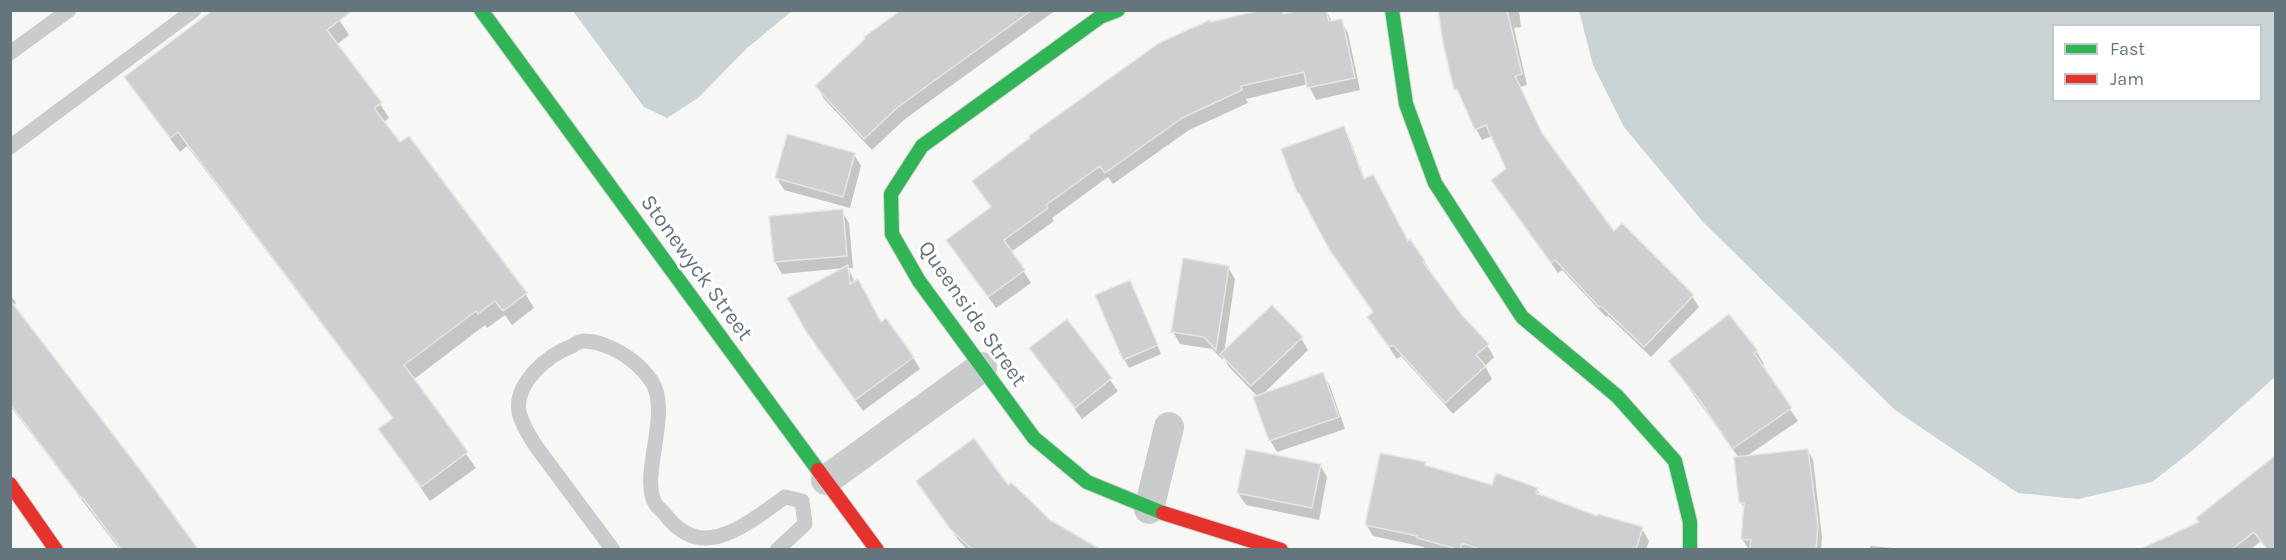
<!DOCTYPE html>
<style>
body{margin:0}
#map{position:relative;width:2286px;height:560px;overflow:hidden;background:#f7f7f6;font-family:Karla,sans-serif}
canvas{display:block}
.frame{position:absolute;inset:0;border:12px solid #65757e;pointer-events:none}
.legend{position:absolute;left:2052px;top:24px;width:210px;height:78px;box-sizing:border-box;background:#fff;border:2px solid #c1c8cb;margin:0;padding:8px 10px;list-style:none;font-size:18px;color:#65757e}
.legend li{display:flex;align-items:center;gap:12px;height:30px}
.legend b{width:30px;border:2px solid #c1c8cb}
</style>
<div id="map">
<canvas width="2286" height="560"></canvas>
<div class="frame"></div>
<ul class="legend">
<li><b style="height:8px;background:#30b455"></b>Fast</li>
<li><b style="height:8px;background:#e5322d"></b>Jam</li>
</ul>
</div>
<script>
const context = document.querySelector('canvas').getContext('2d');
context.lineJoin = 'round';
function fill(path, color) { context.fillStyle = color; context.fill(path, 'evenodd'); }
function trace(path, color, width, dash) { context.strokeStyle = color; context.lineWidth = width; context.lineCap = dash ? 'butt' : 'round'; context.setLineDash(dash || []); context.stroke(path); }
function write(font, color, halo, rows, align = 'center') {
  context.font = font + ' Karla,sans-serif'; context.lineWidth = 6; context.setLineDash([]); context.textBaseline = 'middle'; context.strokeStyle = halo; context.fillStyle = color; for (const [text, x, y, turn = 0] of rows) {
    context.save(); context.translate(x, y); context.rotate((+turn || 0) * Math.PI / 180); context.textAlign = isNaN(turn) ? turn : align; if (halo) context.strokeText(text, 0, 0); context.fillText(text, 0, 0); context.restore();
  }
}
const water = new Path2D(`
 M 573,11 L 792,10 L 792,11 L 746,49 L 698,98 L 667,118 L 644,107 Z
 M 1579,11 L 2275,11 L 2275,377 L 2193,450 L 2152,482 L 2078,499 L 2018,493 L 1895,410 L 1703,222 L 1624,127 L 1593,65 ZM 2054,26 L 2260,26 L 2260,100 L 2054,100 Z`);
const shadow = new Path2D(`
 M 333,10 L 349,35 L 336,45 L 380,104 L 389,118 L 383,123 L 525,293 L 534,308 L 512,325 L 505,315 L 487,328 L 485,325 L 413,380 L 476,468 L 430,501 L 380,430 L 394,420 L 187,146 L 180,152 L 135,92 L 126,77 Z
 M 903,10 L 1056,10 L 905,119 L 872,150 L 824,99 L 817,87 Z
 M 1282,10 L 1285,15 L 1308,10 L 1326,10 L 1332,22 L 1341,21 L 1348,33 L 1360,90 L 1316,100 L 1308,84 L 1246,99 L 1248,103 L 1189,130 L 1113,184 L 1108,177 L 1052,218 L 1054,221 L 1011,252 L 1031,283 L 996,308 L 948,240 L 992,208 L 974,181 L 1211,23 Z
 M 1440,10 L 1519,10 L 1521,27 L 1514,28 L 1527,85 L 1520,87 L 1544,139 L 1614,233 L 1692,296 L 1699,307 L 1651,357 L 1608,316 L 1606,317 L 1562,270 L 1558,273 L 1500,192 L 1508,170 L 1492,136 L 1482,140 L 1456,89 Z
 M 1343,127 L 1350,139 L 1365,180 L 1408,242 L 1424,261 L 1461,316 L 1487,345 L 1494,357 L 1485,366 L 1492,379 L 1453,414 L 1401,356 L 1397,359 L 1376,329 L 1369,317 L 1374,314 L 1337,261 L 1299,193 Z
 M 854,154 L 861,166 L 850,208 L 784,190 L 777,178 Z
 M 842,211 L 849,223 L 853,268 L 848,268 L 855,283 L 881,323 L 913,357 L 920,369 L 863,411 L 816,346 L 789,298 L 845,268 L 782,274 L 775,262 Z
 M 1228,267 L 1235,279 L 1224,353 L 1301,338 L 1308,350 L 1261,396 L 1323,374 L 1330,386 L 1345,429 L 1277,452 L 1270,440 L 1258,397 L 1229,367 L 1223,356 L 1223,360 L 1212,349 L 1180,344 L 1173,332 Z
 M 1134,290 L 1161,354 L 1129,368 L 1124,359 Z
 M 10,294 L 16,303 L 13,306 L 195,550 L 120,550 L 10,406 Z
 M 1066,321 L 1118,391 L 1082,419 L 1030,348 Z
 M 1757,352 L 1764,364 L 1761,366 L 1798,421 L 1744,458 L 1808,450 L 1813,460 L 1822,537 L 1821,550 L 1748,548 L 1742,539 L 1745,509 L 1741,503 L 1739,458 L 1670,362 Z
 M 2276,456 L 2276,550 L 2267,550 L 2261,541 L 2250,550 L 2143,550 L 2201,523 Z
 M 1425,464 L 1427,467 L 1492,487 L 1537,489 L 1541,496 L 1598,518 L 1642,529 L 1649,541 L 1646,550 L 1425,550 L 1424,547 L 1373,536 L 1366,524 Z
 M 1320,465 L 1327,477 L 1319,520 L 1246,505 L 1238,493 Z
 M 1008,487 L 1049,522 L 1082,541 L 1103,550 L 968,550 L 960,542 L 924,493 Z
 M 1870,546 L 1918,550 L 1870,550 Z`);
const building = new Path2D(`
 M 213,10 L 353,10 L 327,30 L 382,103 L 374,108 L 400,142 L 409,136 L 527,293 L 503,311 L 495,301 L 478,314 L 476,311 L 404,365 L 468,452 L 421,487 L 378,429 L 393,418 L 178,132 L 170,138 L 124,77 Z
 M 901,10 L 1032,10 L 898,107 L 864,139 L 815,86 L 865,39 L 864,37 Z
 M 1261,10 L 1283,10 L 1283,14 L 1301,10 L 1326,10 L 1329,21 L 1342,19 L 1355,78 L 1307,88 L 1304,72 L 1241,86 L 1242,90 L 1182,118 L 1105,173 L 1100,166 L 1046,205 L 1048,208 L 1004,240 L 1025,270 L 988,297 L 946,240 L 991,207 L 972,181 L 1030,138 L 1029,136 L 1159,43 L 1210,20 L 1211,22 Z
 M 1438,10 L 1507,10 L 1522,74 L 1515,76 L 1542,133 L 1614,231 L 1622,223 L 1694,295 L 1644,347 L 1601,306 L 1599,307 L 1555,260 L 1551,263 L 1491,180 L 1506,169 L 1486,125 L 1475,130 L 1457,89 L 1454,90 L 1443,43 Z
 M 1344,126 L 1364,179 L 1373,174 L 1408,241 L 1410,239 L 1425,261 L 1423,262 L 1462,315 L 1489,344 L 1476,355 L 1486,366 L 1445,403 L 1393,345 L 1389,347 L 1367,317 L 1373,312 L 1329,249 L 1299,193 L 1297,193 L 1281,149 Z
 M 787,134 L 855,153 L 843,197 L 775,178 Z
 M 843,209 L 847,256 L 774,262 L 769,216 Z
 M 1183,258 L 1229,266 L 1216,350 L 1204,337 L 1171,332 Z
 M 848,265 L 850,284 L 858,279 L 881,322 L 886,318 L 914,357 L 855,400 L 807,333 L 787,298 Z
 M 1130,280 L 1158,345 L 1123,360 L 1095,295 Z
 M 10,300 L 148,480 L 198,549 L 121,549 L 82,497 L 81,498 L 10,404 Z
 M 1272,305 L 1303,337 L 1251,386 L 1220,354 Z
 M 1729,314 L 1758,351 L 1754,353 L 1792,408 L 1732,449 L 1698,398 L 1668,361 Z
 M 1067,319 L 1112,378 L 1075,408 L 1029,348 Z
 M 1323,372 L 1339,417 L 1269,441 L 1253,397 Z
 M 974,438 L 1008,485 L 1011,482 L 1050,520 L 1100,549 L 972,549 L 951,530 L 916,481 Z
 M 1246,449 L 1321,464 L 1312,508 L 1237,493 Z
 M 1808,449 L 1818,526 L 1816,549 L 1750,549 L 1751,540 L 1741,539 L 1744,503 L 1739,503 L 1734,457 Z
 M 1380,453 L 1426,462 L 1425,465 L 1492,485 L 1496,473 L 1538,488 L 1536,493 L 1597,516 L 1598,514 L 1643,527 L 1636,549 L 1479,549 L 1462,543 L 1460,549 L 1457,549 L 1417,538 L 1417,536 L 1365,525 Z
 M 2276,455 L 2276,549 L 2267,549 L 2254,532 L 2232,549 L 2140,549 L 2199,522 L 2196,518 Z`);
const lane = new Path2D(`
 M 10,53 L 69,10
 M 10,147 L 194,10
 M 613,550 L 535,445 C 529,435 522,425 519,412 C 514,383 548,355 572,346 C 575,344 581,341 584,341 C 601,341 622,352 634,362 C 642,369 653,380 656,391 C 666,425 641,478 655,503 C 657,507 661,510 664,513 C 670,521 679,530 688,534 C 719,550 761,514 785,497 L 802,501
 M 777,550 L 805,524 L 802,501`);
const street = new Path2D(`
 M 826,480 L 982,367
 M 1149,509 L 1169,427`);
const fast = new Path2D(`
 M 481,10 L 818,470
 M 1118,10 L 1100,17 L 922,146 L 891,194 L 892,234 L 919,281 L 1034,438 L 1087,482 L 1163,513
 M 1392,10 L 1406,104 L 1435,183 L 1522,317 L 1617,396 L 1675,461 L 1690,522 L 1690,550`);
const jam = new Path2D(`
 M 818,470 L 877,550
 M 10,484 L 56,550
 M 1163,513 L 1281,550`);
const streetNames = [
 ["Stonewyck Street",696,268,54],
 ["Queenside Street",972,314,55]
];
fill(water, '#cad3d5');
fill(shadow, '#0003');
fill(building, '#cdcfd0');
trace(building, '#e6e6e6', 1.5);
trace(fast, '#d2d3d4', 16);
trace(jam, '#d2d3d4', 16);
trace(lane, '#c9cbcc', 15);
trace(street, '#c9cbcc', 30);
trace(fast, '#30b455', 14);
trace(jam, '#e5322d', 14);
write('22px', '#65757e', '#fff', streetNames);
</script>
